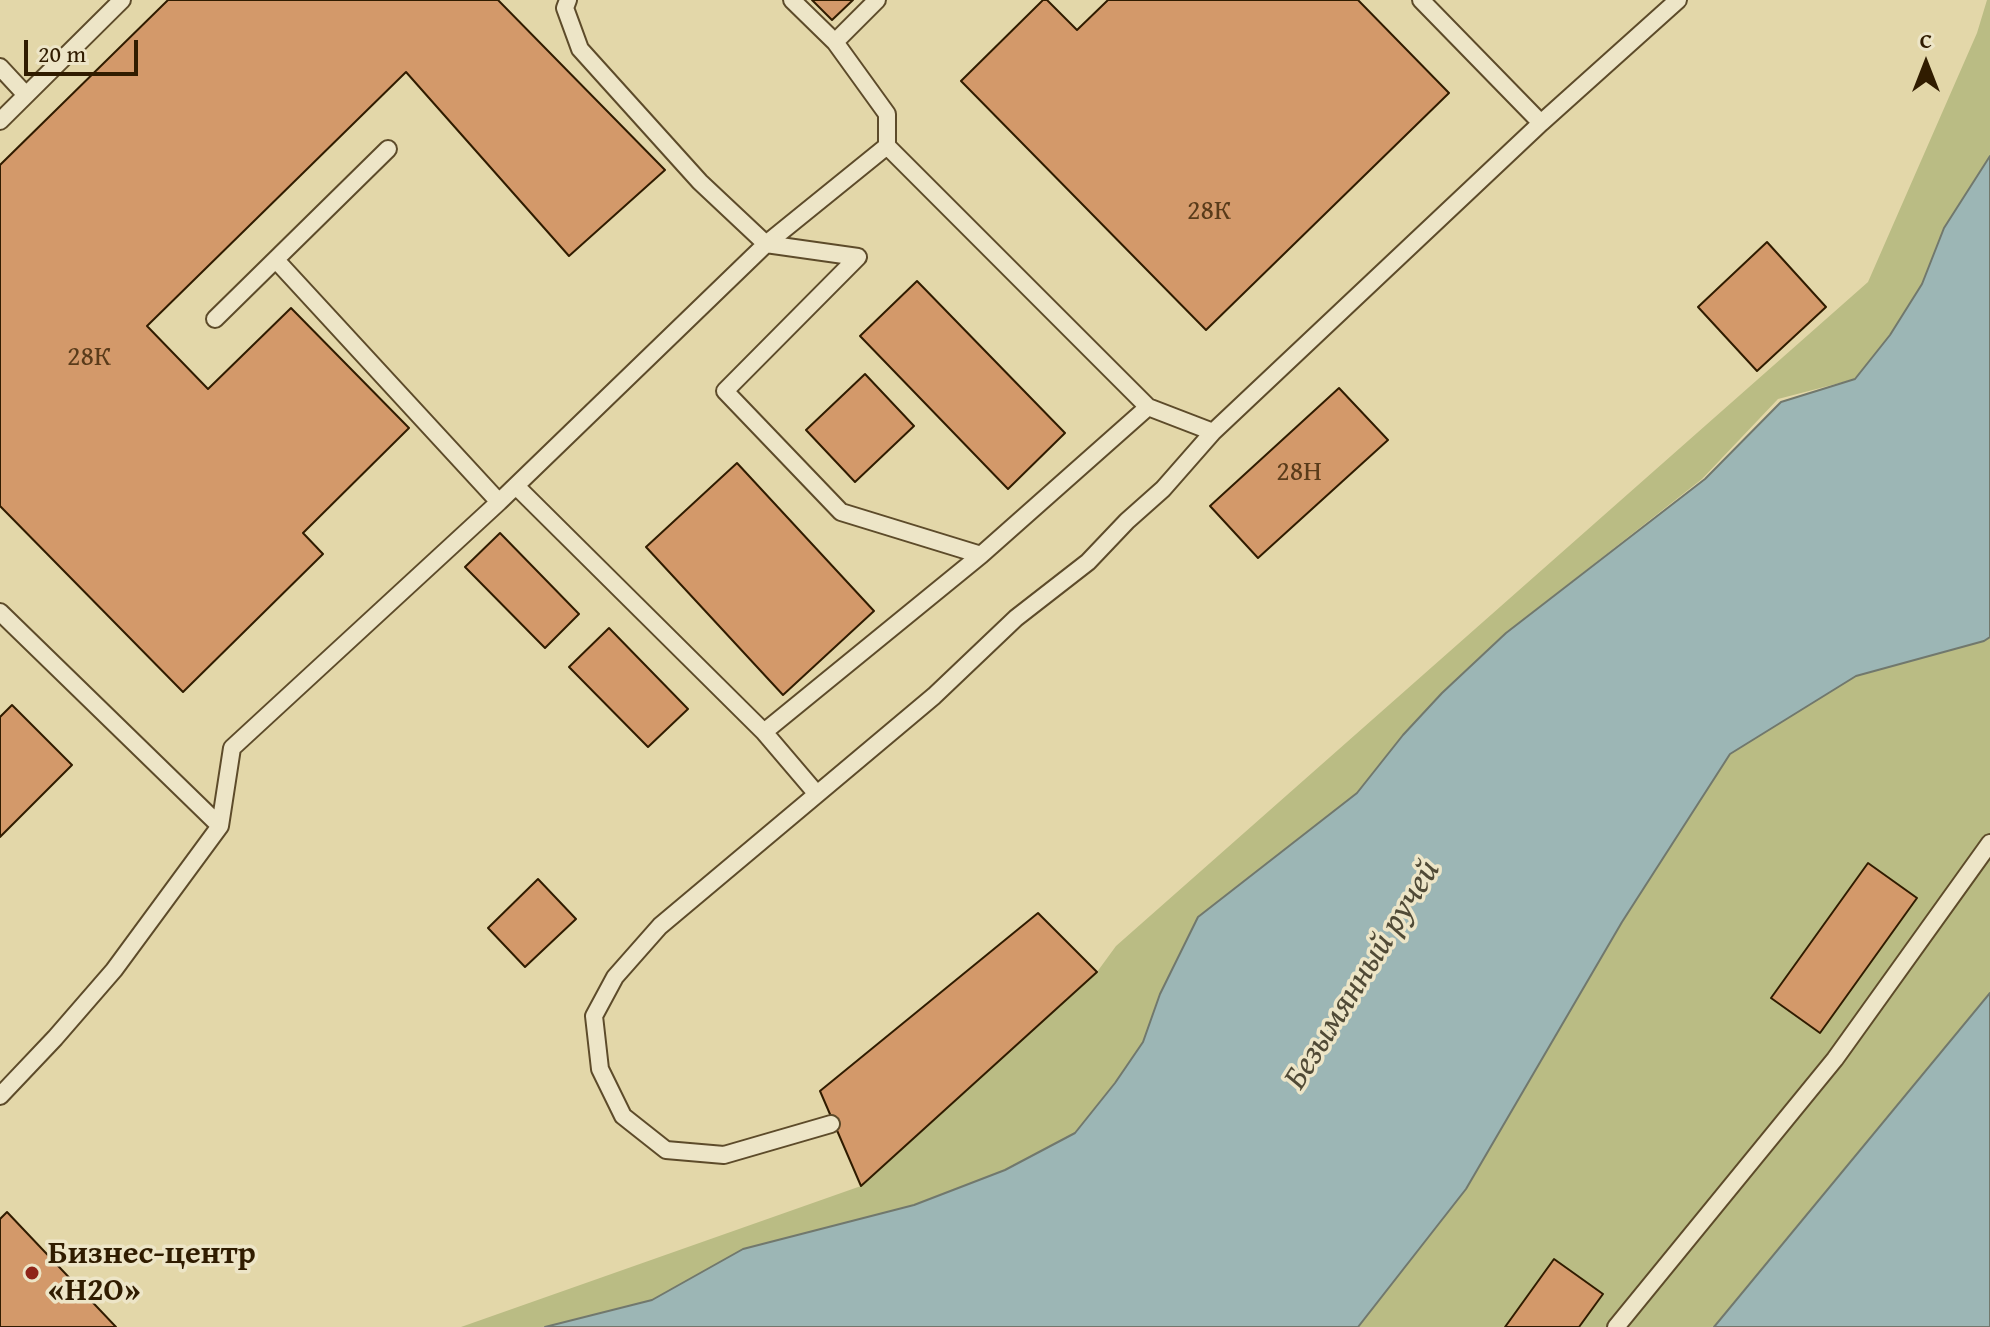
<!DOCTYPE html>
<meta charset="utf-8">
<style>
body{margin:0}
#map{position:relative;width:1990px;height:1327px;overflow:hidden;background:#e3d7a9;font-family:"Gentium Book Plus",serif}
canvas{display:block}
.north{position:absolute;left:1886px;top:24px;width:80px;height:80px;-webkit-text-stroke:6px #ede5c7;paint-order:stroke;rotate:0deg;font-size:22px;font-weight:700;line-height:32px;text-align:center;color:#301c00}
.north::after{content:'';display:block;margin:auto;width:28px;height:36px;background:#301c00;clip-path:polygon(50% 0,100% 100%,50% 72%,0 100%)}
.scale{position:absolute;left:24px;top:40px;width:114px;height:36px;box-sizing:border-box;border:4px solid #301c00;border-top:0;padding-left:10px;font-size:24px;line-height:28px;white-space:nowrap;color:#301c00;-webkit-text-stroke:6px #ede5c7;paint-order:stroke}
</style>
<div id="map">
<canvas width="1990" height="1327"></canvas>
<div class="north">С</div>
<div class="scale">20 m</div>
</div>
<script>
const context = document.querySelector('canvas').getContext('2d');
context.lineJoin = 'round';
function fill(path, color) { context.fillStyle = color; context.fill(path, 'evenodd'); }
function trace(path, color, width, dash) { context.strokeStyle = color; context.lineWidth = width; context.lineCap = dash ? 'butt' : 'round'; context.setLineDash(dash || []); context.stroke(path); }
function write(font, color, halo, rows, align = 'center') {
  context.font = font + ' "Gentium Book Plus",serif'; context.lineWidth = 7; context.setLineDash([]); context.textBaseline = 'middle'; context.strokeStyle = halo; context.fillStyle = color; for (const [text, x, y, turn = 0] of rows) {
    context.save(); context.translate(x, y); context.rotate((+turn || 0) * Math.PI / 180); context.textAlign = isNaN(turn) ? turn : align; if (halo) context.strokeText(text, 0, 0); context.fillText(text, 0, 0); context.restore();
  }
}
const green = new Path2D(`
 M 1987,0 L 1990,0 L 1990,156 L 1944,228 L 1922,284 L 1890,335 L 1855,379 L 1778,399 L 1702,479 L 1506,633 L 1442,693 L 1403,735 L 1357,793 L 1198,917 L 1160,994 L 1143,1042 L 1115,1083 L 1075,1133 L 1005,1170 L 914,1205 L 743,1249 L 652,1300 L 545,1327 L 461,1327 L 861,1186 L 1097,972 L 1116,946 L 1868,282 L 1977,33 Z
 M 1990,637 L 1990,993 L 1714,1327 L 1358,1327 L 1466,1189 L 1622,922 L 1730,754 L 1856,676 L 1984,641 Z`);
const water = new Path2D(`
 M 1990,156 L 1990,637 L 1984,641 L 1856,676 L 1730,754 L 1622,922 L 1466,1189 L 1358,1327 L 545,1327 L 652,1300 L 743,1249 L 914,1205 L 1005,1170 L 1075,1133 L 1115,1083 L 1143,1042 L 1160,994 L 1198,917 L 1357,793 L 1403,735 L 1442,693 L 1506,633 L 1705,479 L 1781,402 L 1855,379 L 1890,335 L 1922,284 L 1944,228 Z
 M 1990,993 L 1990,1327 L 1714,1327 Z`);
const building = new Path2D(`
 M 168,0 L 498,0 L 665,170 L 569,256 L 406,72 L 147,326 L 208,389 L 291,308 L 409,428 L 303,533 L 323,554 L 183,692 L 0,506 L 0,165 Z
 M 812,0 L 853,0 L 832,20 Z
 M 1043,0 L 1047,0 L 1077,30 L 1108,0 L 1358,0 L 1449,93 L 1206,330 L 961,81 Z
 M 1767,242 L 1826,307 L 1757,371 L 1698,307 Z
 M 917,281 L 1065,433 L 1008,489 L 860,336 Z
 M 865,374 L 914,426 L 855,482 L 806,430 Z
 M 1339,388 L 1388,440 L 1258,558 L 1210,506 Z
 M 737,463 L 874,611 L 783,695 L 646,547 Z
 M 500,533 L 579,614 L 545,648 L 465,567 Z
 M 609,628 L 688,709 L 648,747 L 569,667 Z
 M 12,705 L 72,765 L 0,837 L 0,717 Z
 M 1868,863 L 1917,898 L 1820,1033 L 1771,998 Z
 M 538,879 L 576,919 L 525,967 L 488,928 Z
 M 1038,913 L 1097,972 L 861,1186 L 820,1091 Z
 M 7,1212 L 116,1327 L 0,1327 L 0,1219 Z
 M 1554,1259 L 1603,1294 L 1579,1327 L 1505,1327 Z`);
const lane = new Path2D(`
 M 568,0 L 565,8 L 580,49 L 700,182 L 766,244 L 858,257 L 725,391 L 841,512 L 981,555
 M 792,0 L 835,42 L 887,114 L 887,146
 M 1421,0 L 1541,123
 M 835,42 L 877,0
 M 0,67 L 26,95
 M 0,121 L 122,0
 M 276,260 L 499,502
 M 215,319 L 388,149
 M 516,486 L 764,732 L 816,793
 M 0,612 L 220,826
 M 764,732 L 981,555 L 1148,407
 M 0,1096 L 55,1038 L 114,970 L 220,826 L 232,748 L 499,502 L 766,244 L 887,146 L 1148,407 L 1213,432 L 1541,123 L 1678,0
 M 831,1124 L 724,1155 L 666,1150 L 623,1116 L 600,1069 L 594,1016 L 615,977 L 660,926 L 934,696 L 1016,618 L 1088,562 L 1127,521 L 1163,489 L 1213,432
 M 1616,1327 L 1835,1059 L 1990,843`);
const markers = [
 [32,1273,8,"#8f2418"]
];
const numberNames = [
 ["28К",1209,212],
 ["28К",89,358],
 ["28Н",1299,473]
];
const poiNames = [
 ["Бизнес-центр",48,1255],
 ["«H2O»",48,1292]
];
const waterNames = [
 ["Безымянный ручей",1363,975,-58]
];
fill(green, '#babc84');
fill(water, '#9cb6b5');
trace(water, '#71786d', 2);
fill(building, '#d3996a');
trace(building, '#301c00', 2);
trace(lane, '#5d4b2a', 20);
trace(lane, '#ede5c7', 16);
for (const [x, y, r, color] of markers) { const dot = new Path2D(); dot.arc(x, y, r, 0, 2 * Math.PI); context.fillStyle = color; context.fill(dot); trace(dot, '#ede5c7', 3); }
write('28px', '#593b1a', null, numberNames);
write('bold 32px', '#301c00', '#ede5c7', poiNames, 'left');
write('italic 34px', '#504a36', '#ede5c7', waterNames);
</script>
